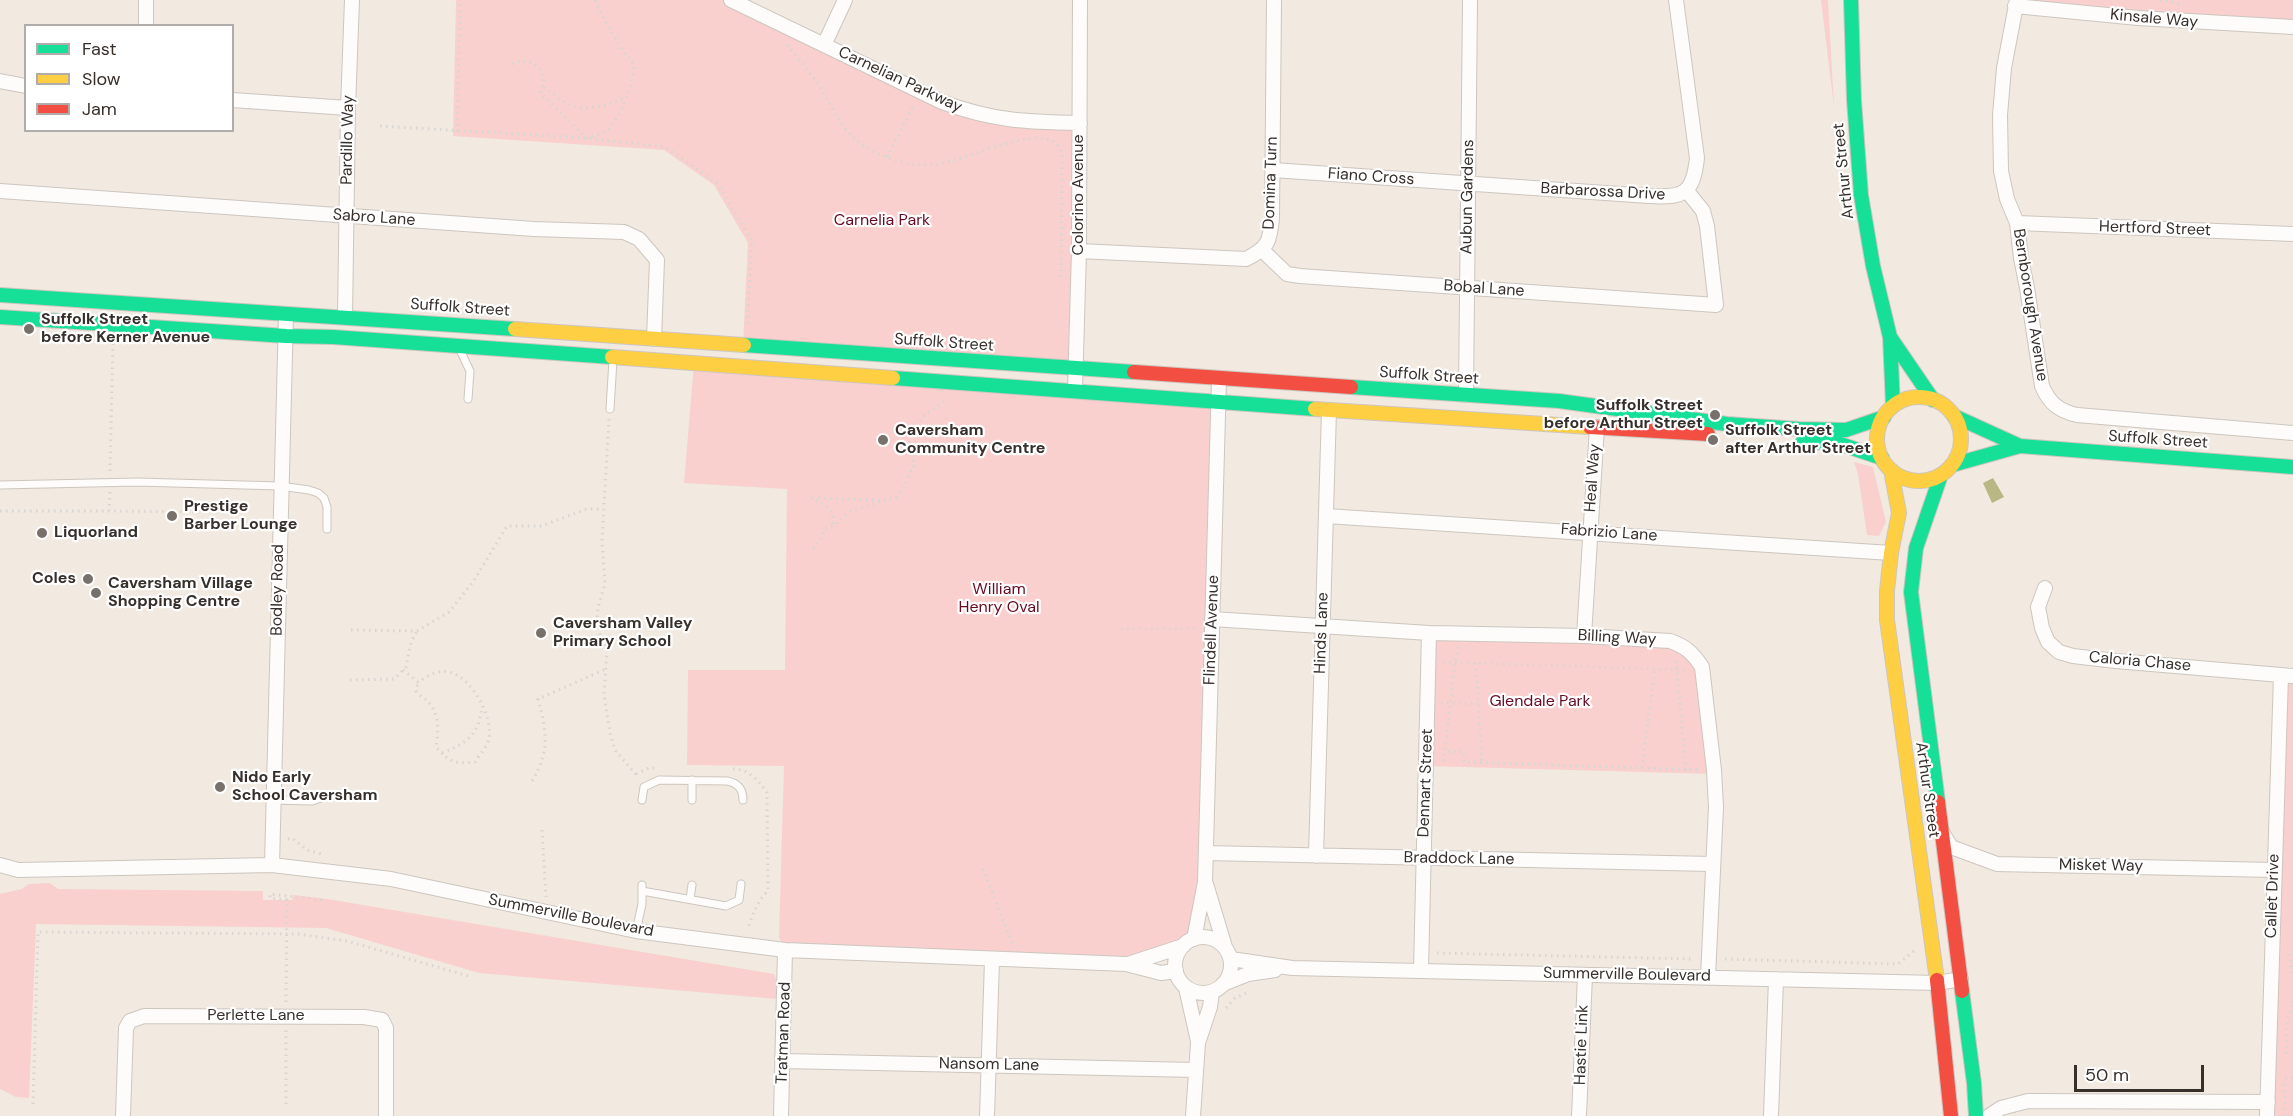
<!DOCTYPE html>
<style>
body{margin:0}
#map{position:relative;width:2293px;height:1116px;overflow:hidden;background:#f2e9e0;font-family:"DM Sans",sans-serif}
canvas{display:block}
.legend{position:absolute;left:24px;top:24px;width:210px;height:108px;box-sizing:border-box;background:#fff;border:2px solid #afacaa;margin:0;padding:8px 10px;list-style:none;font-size:18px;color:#362f2a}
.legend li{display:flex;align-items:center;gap:12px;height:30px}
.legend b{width:30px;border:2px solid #afacaa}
.scale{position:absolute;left:2074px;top:1065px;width:130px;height:27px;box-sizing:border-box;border:3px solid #362f2a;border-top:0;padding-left:8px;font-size:18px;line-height:21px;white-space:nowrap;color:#362f2a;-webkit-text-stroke:4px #fff;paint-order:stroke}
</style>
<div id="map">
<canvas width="2293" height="1116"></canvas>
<ul class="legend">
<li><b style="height:8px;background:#16e098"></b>Fast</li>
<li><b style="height:8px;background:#ffcf43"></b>Slow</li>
<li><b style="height:8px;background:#f24e42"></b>Jam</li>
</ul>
<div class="scale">50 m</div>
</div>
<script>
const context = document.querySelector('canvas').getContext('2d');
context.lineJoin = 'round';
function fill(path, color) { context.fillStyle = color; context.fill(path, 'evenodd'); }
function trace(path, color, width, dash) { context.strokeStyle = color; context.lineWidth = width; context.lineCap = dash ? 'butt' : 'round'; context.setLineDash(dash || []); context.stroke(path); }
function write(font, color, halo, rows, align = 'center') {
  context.font = font + ' "DM Sans",sans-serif'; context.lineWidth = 4.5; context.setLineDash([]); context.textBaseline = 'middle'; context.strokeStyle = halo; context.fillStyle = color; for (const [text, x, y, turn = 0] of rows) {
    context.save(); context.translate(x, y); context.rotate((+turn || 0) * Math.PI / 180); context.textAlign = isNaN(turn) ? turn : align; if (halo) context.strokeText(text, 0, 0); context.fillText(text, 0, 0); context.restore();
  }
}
const green = new Path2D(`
 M 456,0 L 731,0 L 966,111 L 1080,123 L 1076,369 L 743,345 L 748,243 L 714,185 L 664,150 L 453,136 Z
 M 1821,0 L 1828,0 L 1834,107 Z
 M 2017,0 L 2293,0 L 2293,27 Z
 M 694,363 L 1218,401 L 1205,882 L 1188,942 L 1126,964 L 785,950 L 779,937 L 784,766 L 687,765 L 688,670 L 785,670 L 787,489 L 684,483 Z
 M 1854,462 L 1873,467 L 1886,522 L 1879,536 L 1867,535 L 1858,474 Z
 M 1429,633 L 1670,641 L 1694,655 L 1714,774 L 1426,766 Z
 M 2281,676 L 2293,676 L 2293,1116 L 2268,1116 Z
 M 50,883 L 58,889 L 263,891 L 263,900 L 292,900 L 294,895 L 327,899 L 774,974 L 777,982 L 777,999 L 479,973 L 326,928 L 36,924 L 29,1098 L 16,1097 L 0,1089 L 0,894 L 22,889 L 29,884 Z`);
const water = new Path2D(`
 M 1993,478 L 2004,497 L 1992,503 L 1983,483 Z`);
const path = new Path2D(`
 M 2160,0 L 2181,4
 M 787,45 C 798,58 809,71 819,85 C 826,96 832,109 839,120 C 856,148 889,162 921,165 C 956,168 1020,129 1050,140 C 1056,142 1060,148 1062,153 L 1061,281
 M 512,64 C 528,57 540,63 544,80 L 540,93 L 587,138 C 594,135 603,134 608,129 C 619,120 637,78 633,64 C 631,58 625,55 622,49 C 613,33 602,18 595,0
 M 544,87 C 551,92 559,99 567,103 C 584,113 610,105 626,97
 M 380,126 L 587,138 L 665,147 L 717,183 L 752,241 L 747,327
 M 457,132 L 460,0
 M 887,157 L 914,105
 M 609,419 L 602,541 L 605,583 L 598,608 L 597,620 L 600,634 L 607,650 L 604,694 L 610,733 L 615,750 L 638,777
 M 110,471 L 113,342
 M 110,492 L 109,511 L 225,512
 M 0,511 L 109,511
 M 833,524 C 835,509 823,505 812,498 L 881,500
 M 813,549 L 820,540 L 825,529 L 836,524 L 851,511 L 896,497 L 904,488 L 915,463 L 911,457 L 914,451 L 908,448 L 922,417 L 945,401
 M 1121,629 L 1197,629
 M 351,630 L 417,631 L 449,612 L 473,582 L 507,526 L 541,526 L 587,509 L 603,509
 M 1459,647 L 1455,662 L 1445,751 L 1464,752 L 1464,762 L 1700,770
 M 1676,661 L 1686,770
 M 1443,662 L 1685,670
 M 1476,663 L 1482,763
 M 403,670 L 418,682 C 428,676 440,668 452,673 C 473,680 493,717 489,738 C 488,746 479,755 475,762 C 455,764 449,762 436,747 C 438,733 440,716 430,704 C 426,698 420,697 416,691 L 418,682
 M 350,680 L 394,679 L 406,667 L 411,642 L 417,631
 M 1441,703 L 1479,704
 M 442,753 C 467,743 479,735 482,706
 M 1443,761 L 1445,751
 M 1642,768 L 1655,669
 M 733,769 C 749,769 759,781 767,793 L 768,891 C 757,901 753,914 748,928
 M 636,774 L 649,768 L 655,768
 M 532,781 C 550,751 547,732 538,699 L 606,669
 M 542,830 L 546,897
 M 288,839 L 292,838 L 307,850 L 322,854
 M 983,869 L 1013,945
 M 1437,953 L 1694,959
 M 2289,954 L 2293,977
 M 1725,959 L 1898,964 L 1914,951
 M 286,1002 L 287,900 L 270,898 L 270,894 L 321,900 L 322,895
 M 1226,1008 L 1235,998 L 1247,993 L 1247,991
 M 2286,1054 L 2287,1022 L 2293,1002
 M 2285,1078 L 2293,1078
 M 33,1104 L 38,932 L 298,934 L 347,941 L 472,977
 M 286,1104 L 286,1030
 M 2285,1116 L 2285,1084`);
const lane = new Path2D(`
 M 460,350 L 470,371 L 468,399
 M 610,409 L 613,360
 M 0,485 L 137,482 L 280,486 L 309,490 L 318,493 L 324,498 L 327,507 L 327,529
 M 273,800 L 312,801 L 321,798
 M 642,800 L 644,787 L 659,780 L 727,781 C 738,783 743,789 743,800
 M 692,800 L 692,780
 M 642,891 L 726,906 L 739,900 L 741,884
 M 690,899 L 692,885
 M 636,931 L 642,904 L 642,885`);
const street = new Path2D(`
 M 731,0 L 942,102 C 993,121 1026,122 1080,123
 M 2017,0 L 2004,68 L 2000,115 L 2001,171 L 2007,199 L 2017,223 L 2021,258 L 2027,288 L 2042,386 C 2049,403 2059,411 2077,415 L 2293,433
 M 2015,6 L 2138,18 L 2293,27
 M 146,26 L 146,0
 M 824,45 L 845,0
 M 0,81 L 26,86
 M 232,100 L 348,108
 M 1273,170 L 1649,196 C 1684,198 1693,194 1697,158 L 1676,0
 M 0,191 L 534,229 L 624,232 L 639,239 L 657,260 L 654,339
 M 2017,223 L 2293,234
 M 1262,250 L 1287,274 L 1300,276 L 1716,305 L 1707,226 L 1703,211 L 1687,191
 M 1079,251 L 1246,259 C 1268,248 1270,242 1272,218 L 1274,0
 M 345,317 L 348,108 L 352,0
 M 1075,390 L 1079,251 L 1080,0
 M 1466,395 L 1470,0
 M 1326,516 L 1891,553
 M 2045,588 L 2038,607 L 2042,628 L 2048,642 L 2059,652 L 2073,656 L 2116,661 L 2293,676
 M 1212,619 L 1429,633 L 1584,636 L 1670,641 C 1685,646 1693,653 1702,667 L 1714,770 L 1716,807 L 1708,977
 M 1584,636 L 1597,427
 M 1943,834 L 1951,847 L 1997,864 L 2273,870
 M 1206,853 L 1712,864
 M 1316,856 L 1329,410
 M 0,865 L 18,870 L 272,865 L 391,879 L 636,931 L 785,950 L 1126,964 L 1161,973 L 1176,971
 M 272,865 L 286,315
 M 1206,884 L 1225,947
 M1175 965a28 28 0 1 1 56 0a28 28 0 1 1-56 0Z
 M 1194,939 L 1205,882 L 1219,379
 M 1231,959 L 1292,968 L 1937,983 L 1961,979
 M 1128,964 L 1183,946
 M 1421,970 L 1429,633
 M 1223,984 L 1248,974 L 1275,970
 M 1186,988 L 1198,1041
 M 783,1061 L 1196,1070
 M 123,1116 L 126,1028 L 130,1021 L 144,1016 L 364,1017 L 382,1020 L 386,1028 L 386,1116
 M 781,1116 L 785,950
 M 987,1116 L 992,960
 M 1193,1116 L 1198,1043 L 1210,1007 L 1212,992
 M 1579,1116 L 1585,975
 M 1771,1116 L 1776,979
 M 1989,1116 L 2001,1108 L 2028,1101 L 2268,1102
 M 2267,1116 L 2281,676`);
const fast = new Path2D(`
 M 1851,0 L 1854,100 L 1861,195 L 1873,266 L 1890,337 L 1893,406
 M 0,295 L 515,329
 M 0,317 L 286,336 L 333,337 L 612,357
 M 1890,337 L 1933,400
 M 744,345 L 1134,372
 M 893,378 L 1315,409
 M 1351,387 L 1559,401 L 1727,424 L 1799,429 L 1846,430 L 1884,417
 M 1954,416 L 2020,446 L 2293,467
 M 1803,441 L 1840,444 L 1882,458
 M 1952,465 L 2020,446
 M 1938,802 L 1911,592 L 1916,548 L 1941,475
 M 1962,991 L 1974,1083 L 1976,1116`);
const slow = new Path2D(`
 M 515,329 L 744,345
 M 612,357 L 893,378
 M1877 439a42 42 0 1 1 84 0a42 42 0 1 1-84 0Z
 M 1315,409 L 1590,427
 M 1891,470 L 1899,513 L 1891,553 L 1887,591 L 1887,620 L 1937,980`);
const jam = new Path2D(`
 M 1134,372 L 1351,387
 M 1590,427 L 1708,434
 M 1938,802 L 1962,991
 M 1937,980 L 1951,1116`);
const markers = [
 [29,329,6,"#78706a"],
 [1715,415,6,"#78706a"],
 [883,440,6,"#78706a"],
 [1713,440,6,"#78706a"],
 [172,516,6,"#78706a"],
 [42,533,6,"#78706a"],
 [88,579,6,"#78706a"],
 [96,593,6,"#78706a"],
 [541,633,6,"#78706a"],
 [220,787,6,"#78706a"]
];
const streetNames = [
 ["Kinsale Way",2154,19,5],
 ["Carnelian Parkway",900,80,25],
 ["Pardillo Way",348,140,-89],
 ["Arthur Street",1844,171,-96],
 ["Fiano Cross",1371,177,4],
 ["Domina Turn",1271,183,-88],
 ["Barbarossa Drive",1603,192,3],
 ["Colorino Avenue",1079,195,-90],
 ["Aubun Gardens",1468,197,-89],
 ["Sabro Lane",374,218,4],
 ["Hertford Street",2155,229,2],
 ["Bobal Lane",1484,289,4],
 ["Bernborough Avenue",2030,305,81],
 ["Suffolk Street",460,308,4],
 ["Suffolk Street",944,343,4],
 ["Suffolk Street",1429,376,4],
 ["Suffolk Street",2158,440,4],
 ["Heal Way",1593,478,-86],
 ["Fabrizio Lane",1609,533,4],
 ["Bodley Road",278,590,-89],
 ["Flindell Avenue",1212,630,-88],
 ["Hinds Lane",1322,633,-88],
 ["Billing Way",1617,638,3],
 ["Caloria Chase",2140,662,5],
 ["Dennart Street",1426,783,-88],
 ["Arthur Street",1927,790,82],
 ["Braddock Lane",1459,859,1],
 ["Misket Way",2101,866,1],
 ["Callet Drive",2273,896,-88],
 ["Summerville Boulevard",571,916,11],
 ["Summerville Boulevard",1627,975,1],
 ["Perlette Lane",256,1016],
 ["Tratman Road",784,1033,-88],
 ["Hastie Link",1582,1045,-88],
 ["Nansom Lane",989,1065,1]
];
const parkNames = [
 ["Carnelia Park",882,221],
 ["William",999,590],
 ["Henry Oval",999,608],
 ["Glendale Park",1540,702]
];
const poiNames = [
 ["Suffolk Street",41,320],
 ["before Kerner Avenue",41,338],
 ["Suffolk Street",1703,406,"right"],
 ["before Arthur Street",1703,424,"right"],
 ["Caversham",895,431],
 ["Community Centre",895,449],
 ["Suffolk Street",1725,431],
 ["after Arthur Street",1725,449],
 ["Prestige",184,507],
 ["Barber Lounge",184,525],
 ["Liquorland",54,533],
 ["Coles",76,579,"right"],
 ["Caversham Village",108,584],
 ["Shopping Centre",108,602],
 ["Caversham Valley",553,624],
 ["Primary School",553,642],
 ["Nido Early",232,778],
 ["School Caversham",232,796]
];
fill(green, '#f9d0ce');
fill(water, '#b9b884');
trace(lane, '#cdc6bf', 9);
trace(street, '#cdc6bf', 16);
trace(fast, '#cdc6bf', 16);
trace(slow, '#cdc6bf', 16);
trace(jam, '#cdc6bf', 16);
trace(path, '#d8d5d2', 3, [1.5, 4.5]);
trace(lane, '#fdfcfa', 7);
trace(street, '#fdfcfa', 14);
trace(fast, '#16e098', 14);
trace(slow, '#ffcf43', 14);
trace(jam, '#f24e42', 14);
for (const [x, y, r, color] of markers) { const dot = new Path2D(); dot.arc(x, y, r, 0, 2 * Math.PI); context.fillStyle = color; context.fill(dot); trace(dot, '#fff', 2); }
write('16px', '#362f2a', '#fff', streetNames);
write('16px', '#670a21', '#fff', parkNames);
write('bold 16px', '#362f2a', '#fff', poiNames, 'left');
</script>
